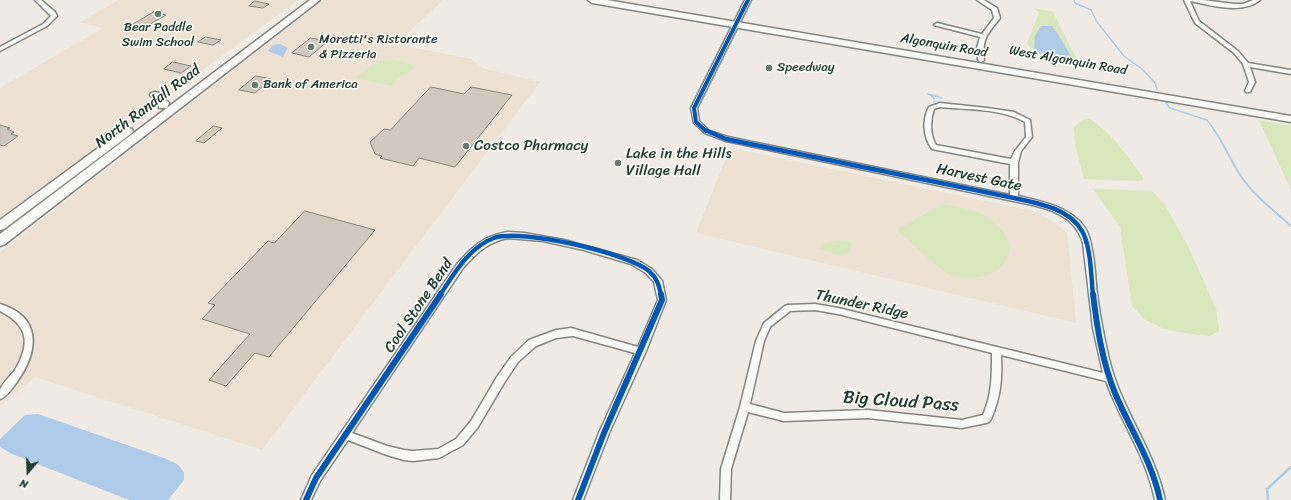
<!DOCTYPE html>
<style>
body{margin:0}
#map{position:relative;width:1291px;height:500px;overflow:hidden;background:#f0ebe5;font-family:Sriracha,sans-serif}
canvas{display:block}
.north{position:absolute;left:8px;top:452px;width:40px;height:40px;-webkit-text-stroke:3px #fdfcf7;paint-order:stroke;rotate:199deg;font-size:11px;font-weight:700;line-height:16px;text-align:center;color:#1f3d34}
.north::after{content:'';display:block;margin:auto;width:14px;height:18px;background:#1f3d34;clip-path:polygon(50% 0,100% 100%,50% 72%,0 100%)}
</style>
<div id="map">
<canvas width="1291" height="500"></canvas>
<div class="north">N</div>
</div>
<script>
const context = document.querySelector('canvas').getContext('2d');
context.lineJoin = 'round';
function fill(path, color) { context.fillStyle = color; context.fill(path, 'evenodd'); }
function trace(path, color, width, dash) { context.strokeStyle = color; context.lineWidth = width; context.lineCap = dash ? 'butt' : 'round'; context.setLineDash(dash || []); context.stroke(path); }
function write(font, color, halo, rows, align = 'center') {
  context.font = font + ' Sriracha,sans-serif'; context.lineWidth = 3; context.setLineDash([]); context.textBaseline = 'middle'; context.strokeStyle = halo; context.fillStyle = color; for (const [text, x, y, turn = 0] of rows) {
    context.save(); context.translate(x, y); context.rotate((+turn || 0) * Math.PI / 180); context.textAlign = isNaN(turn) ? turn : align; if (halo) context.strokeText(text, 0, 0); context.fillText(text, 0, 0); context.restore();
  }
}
const built = new Path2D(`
 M 118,0 L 298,0 L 0,219 L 0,88 L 103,28 L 80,22 Z
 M 323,0 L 443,0 L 396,44 L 471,59 L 482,68 L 540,82 L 262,450 L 35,377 L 0,407 L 0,252 Z
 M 730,148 L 1038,212 L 1067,232 L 1076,323 L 696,233 Z`);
const green = new Path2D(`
 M 1034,8 L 1053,12 L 1076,58 L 1071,59 L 1034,54 L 1027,43 L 1039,13 Z
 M 394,60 L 413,65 L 411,71 L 397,79 L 392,86 L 356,78 L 376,61 Z
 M 1090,119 C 1113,134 1128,157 1144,179 L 1139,181 L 1084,179 L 1075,144 L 1074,127 L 1083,120 Z
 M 1259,120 L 1291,126 L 1291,190 Z
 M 1093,189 L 1152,191 L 1163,202 L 1187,244 L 1216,309 L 1219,331 L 1210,336 L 1184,333 L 1162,328 L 1144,319 L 1132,306 L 1120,227 Z
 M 943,204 C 960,207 979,210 992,220 C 1018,240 1014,271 980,277 C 972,278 961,279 953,277 C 945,274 908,240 899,232 L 899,228 Z
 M 840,240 L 850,241 L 851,244 L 848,253 C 839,257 829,252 820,248 L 821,244 Z`);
const water = new Path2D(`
 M 1041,26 L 1052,26 L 1059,36 L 1071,56 L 1034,52 L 1035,36 Z
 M 280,44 L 288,48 L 283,57 L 268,51 L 273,45 Z
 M 38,414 L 164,458 L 177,464 L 184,472 L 184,480 L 168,500 L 129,500 L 12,454 L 0,447 L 0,439 L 25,415 Z`);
const streamFar2 = new Path2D(`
 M 1074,0 L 1075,3 L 1091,10 L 1097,22 L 1124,56 L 1142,69 L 1155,83 L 1157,89
 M 928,94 L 942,98
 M 931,96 L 934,98 L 934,102
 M 1163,99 L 1170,108 L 1207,120 L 1215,131`);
const streamFar1 = new Path2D(`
 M 1214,130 C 1224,144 1230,159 1239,173 C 1250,192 1274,211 1291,226`);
const stream = new Path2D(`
 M 1268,500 L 1267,489 L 1291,467`);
const building = new Path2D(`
 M 255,1 L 269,4 L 263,8 L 249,6 Z
 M 154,12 L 166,15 L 138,31 L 125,29 Z
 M 206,37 L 221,40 L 213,45 L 198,42 Z
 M 311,38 L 328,41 L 309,57 L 292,53 Z
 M 173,62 L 191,66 L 181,73 L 164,69 Z
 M 256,76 L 271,79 L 255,93 L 239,90 Z
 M 431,87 L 464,94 L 471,87 L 512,95 L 455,167 L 419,158 L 413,166 L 380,158 L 382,156 L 375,154 L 370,142 L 384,129 L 390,130 Z
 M 0,125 L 10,128 L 7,129 L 14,132 L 11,134 L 18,136 L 4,146 L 0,145 Z
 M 214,126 L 222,128 L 204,143 L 196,141 Z
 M 305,211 L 375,230 L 269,357 L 255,353 L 226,386 L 209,380 L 250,334 L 202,319 L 215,305 L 208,303 L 268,241 L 274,243 Z`);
const minor = new Path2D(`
 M 35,0 L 41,0 L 55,12 L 57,16 L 47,26 L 0,51 L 0,47 L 43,24 L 51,16 Z
 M 745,0 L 751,0 L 697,108 L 699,121 L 709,131 L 728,137 L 1010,195 L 1010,164 L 932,149 C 923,137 922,120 929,107 L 940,103 L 987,108 L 1014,112 L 1030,120 L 1032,137 L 1021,151 L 1018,162 L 1018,196 C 1041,201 1071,207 1085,228 C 1094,242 1095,276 1097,294 C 1100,316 1104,338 1109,359 C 1121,410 1154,448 1165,500 L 1155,500 C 1146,455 1121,423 1106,381 L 1001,355 C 1002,379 1001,396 991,419 L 989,422 L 986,423 L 962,428 L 868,418 L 784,421 L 748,412 L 731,469 L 730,500 L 720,500 L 721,469 L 740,407 L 756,341 L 764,323 L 785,306 L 788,305 L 815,304 L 838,308 L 1103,373 L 1093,328 L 1083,243 C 1075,215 1048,208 1023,203 L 726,141 L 705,133 L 694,123 L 691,108 ZM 940,107 C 967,110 1001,108 1025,122 L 1026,137 L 1015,151 L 1011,159 L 936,145 C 930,135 930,121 934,109 ZM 815,310 L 838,314 L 992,353 C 992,375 992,395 983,415 L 962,420 L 868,410 L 784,413 L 750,404 L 764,341 L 770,327 L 790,311 Z
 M 977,0 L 984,0 L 997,8 L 1000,18 C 987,35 982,38 984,60 L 981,62 L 978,60 L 977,48 L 980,37 L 934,25 L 937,23 L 982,34 L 994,18 L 992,10 Z
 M 1184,0 L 1203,0 L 1234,4 L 1243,4 L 1253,0 L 1260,0 C 1242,15 1210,5 1190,1 L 1199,21 L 1238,51 L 1248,63 L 1291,70 L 1291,74 L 1250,67 L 1255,82 L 1250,92 L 1246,92 L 1245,91 L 1249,82 L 1243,64 L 1234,53 L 1195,23 Z
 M 508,232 L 524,233 L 564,240 L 637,260 L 652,269 L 662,281 L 666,300 L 646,351 L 609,433 L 583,500 L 573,500 L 599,433 L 635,353 L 573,336 L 556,338 L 536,346 L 518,362 L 504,383 L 478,427 L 463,445 L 439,458 L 413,461 L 404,460 L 387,455 L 348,440 L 320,481 L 311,500 L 301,500 L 312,475 L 457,264 C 473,246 484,236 508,232 ZM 508,238 L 543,241 L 584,250 L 631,264 L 646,273 L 654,282 L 658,300 L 638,347 L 571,328 L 556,330 L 529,340 L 511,357 L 497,377 L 471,421 L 456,439 L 438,449 L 413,451 L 404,450 L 387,446 L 352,433 L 463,268 C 477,253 487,242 508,238 Z
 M 0,304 C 42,317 39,351 17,382 C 12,388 7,397 0,399 C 0,396 0,393 0,390 C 1,385 11,375 15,370 C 31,343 28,325 0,311 Z`);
const primary = new Path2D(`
 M 310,0 L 320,0 L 5,244 L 0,246 L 0,234 Z
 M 588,0 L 607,0 L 1291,116 L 1291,122 L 592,3 Z
 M 155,92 L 159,93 L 169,103 L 167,108 L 159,108 L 159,104 L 150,95 L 151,93 Z
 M 128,128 L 132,129 L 133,131 L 132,133 L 4,229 L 0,230 L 0,220 L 124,129 Z`);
const cyclewayFar2 = new Path2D(`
 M 706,131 L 696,122 L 694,108 L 748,0`);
const cyclewayFar1 = new Path2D(`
 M 705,130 L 726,139 L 1014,198 C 1037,203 1069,208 1082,231 C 1091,246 1091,277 1093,295
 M 440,295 C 454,274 469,247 494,238 C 520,228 627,253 649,271 C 657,278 659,285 661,295`);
const cycleway = new Path2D(`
 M 1093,294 C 1097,327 1102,361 1115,393 C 1130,429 1152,461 1160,500
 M 306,500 L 316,478 L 441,294
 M 578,500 L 604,433 L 662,300 L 661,294`);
const markers = [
 [158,14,4,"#687a72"],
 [311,47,4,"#687a72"],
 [769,68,4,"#687a72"],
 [255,85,4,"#687a72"],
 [466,146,4,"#687a72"],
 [618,163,4,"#687a72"]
];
const farPoinames = [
 ["Bear Paddle",158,28,"center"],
 ["Swim School",158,43,"center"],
 ["Moretti's Ristorante",319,40],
 ["& Pizzeria",319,55],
 ["Speedway",777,68],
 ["Bank of America",263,85]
];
const farStreetnames = [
 ["Algonquin Road",944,46,10],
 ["West Algonquin Road",1068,61,10]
];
const streetNames = [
 ["North Randall Road",148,107,-37],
 ["Harvest Gate",979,178,12],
 ["Thunder Ridge",862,305,12],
 ["Cool Stone Bend",419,306,-56]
];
const poiNames = [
 ["Costco Pharmacy",474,146],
 ["Lake in the Hills",626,154],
 ["Village Hall",626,171]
];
const nearStreetnames = [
 ["Big Cloud Pass",901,402,4]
];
fill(built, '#ede1d3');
fill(green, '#d9e7bc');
fill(water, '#aecce9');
trace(streamFar2, '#aecce9', 1.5);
trace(streamFar1, '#aecce9', 2);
trace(stream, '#aecce9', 2.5);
fill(building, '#d2c9be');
trace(building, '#838681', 1);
trace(minor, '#838681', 3);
trace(primary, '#838681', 3);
fill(minor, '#f9f9f6');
fill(primary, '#f9f9f6');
trace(cyclewayFar2, '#0057b8', 4);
trace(cyclewayFar1, '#0057b8', 4.5);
trace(cycleway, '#0057b8', 6);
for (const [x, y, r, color] of markers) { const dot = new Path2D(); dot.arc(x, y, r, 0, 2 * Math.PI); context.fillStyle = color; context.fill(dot); trace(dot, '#fdfcf7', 1.5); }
write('13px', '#1f3d34', '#fdfcf7', farPoinames, 'left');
write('13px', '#1f3d34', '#fdfcf7', farStreetnames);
write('15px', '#1f3d34', '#fdfcf7', streetNames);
write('15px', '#1f3d34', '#fdfcf7', poiNames, 'left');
write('18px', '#1f3d34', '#fdfcf7', nearStreetnames);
</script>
